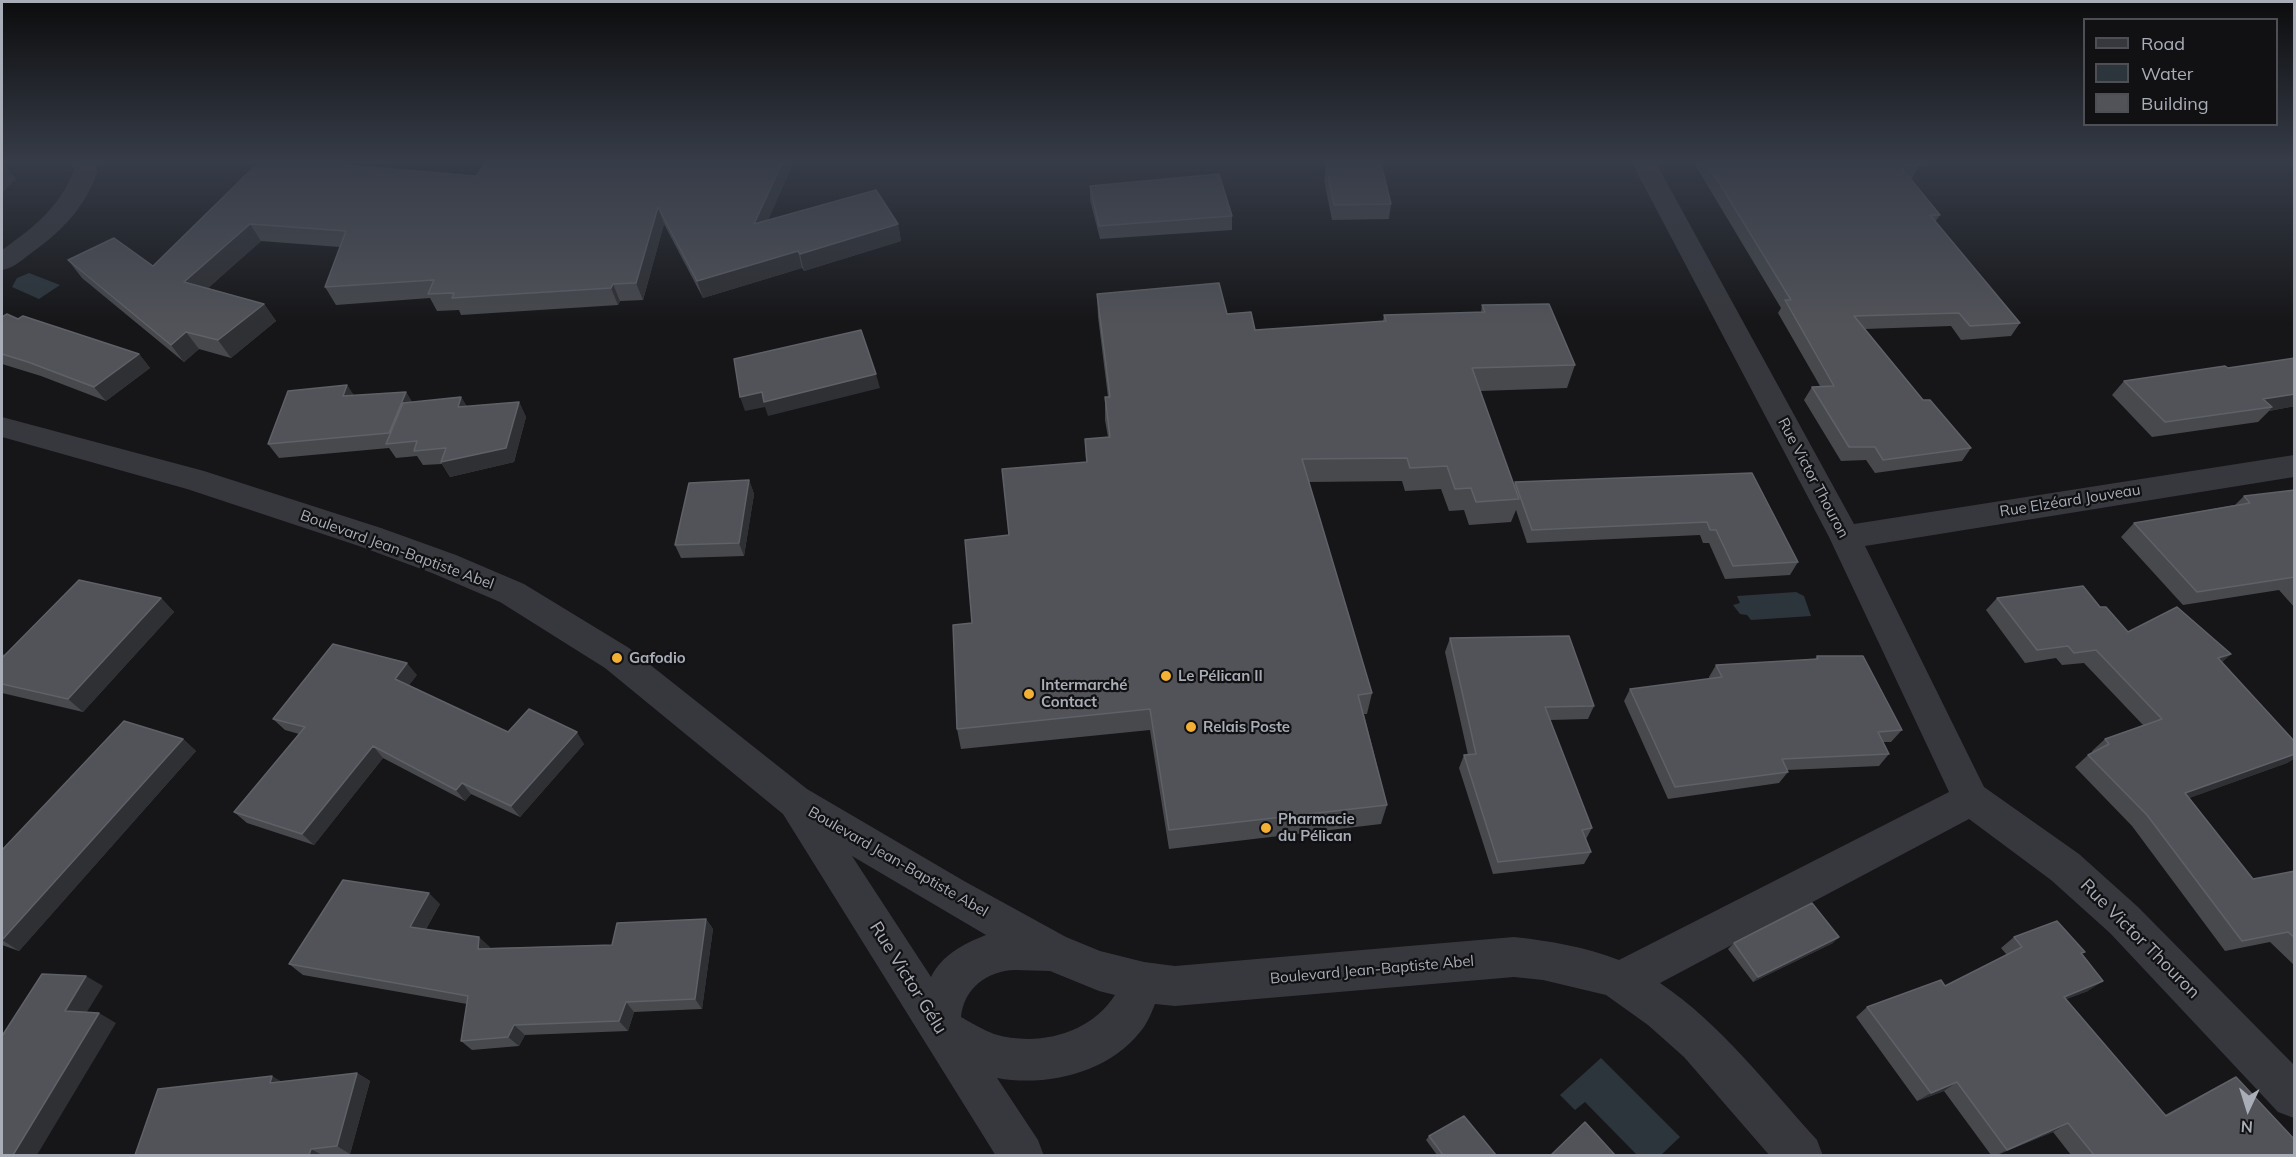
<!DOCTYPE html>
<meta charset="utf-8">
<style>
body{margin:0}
#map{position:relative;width:2296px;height:1157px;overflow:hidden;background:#161618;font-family:Mulish,sans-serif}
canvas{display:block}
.frame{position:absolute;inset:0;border:3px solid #a8adb8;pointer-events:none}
.legend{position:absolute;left:2083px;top:18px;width:195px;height:108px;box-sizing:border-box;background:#111113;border:2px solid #4d4f55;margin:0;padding:8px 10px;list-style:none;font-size:18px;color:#a8adb8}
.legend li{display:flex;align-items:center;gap:12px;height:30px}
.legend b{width:30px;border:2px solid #4d4f55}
.north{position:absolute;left:2218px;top:1079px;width:60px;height:60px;-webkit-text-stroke:4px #111113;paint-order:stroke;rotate:184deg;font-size:16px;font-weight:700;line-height:24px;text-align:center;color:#a8adb8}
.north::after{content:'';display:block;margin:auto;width:21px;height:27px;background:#a8adb8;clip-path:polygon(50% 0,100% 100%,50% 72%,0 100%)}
</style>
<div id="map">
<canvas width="2296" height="1157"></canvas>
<div class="frame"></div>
<ul class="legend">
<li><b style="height:8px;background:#37383d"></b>Road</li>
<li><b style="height:16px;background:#2c353c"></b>Water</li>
<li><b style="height:16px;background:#525359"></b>Building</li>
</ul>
<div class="north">N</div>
</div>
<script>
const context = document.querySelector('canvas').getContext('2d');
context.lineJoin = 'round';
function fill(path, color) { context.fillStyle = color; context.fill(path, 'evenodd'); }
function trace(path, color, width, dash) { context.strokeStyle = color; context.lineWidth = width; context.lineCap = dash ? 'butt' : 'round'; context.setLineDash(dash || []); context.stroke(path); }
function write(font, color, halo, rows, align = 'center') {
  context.font = font + ' Mulish,sans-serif'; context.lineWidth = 4.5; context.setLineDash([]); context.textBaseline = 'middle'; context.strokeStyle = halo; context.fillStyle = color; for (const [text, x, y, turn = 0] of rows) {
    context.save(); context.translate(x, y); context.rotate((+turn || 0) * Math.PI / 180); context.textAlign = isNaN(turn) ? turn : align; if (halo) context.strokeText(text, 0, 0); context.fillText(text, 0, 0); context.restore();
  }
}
const water = new Path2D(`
 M 29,273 L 60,285 L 39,299 L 12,287 L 17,278 Z
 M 1796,592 L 1804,596 L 1811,616 L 1751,620 L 1747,615 L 1740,614 L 1733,605 L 1740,603 L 1737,596 Z
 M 1601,1058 L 1680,1137 L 1661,1155 L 1637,1155 L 1585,1102 L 1575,1110 L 1560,1095 Z`);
const minor = new Path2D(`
 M 71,163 L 95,163 L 98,170 C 86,207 61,232 30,254 C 21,261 13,268 2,270 L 2,250 C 33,228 60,207 74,170 Z
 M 1632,163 L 1656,163 L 1854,524 L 2294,455 L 2294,477 L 1865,546 L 1984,787 L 2079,854 L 2138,907 L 2294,1065 L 2294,1118 L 2278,1112 L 2110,933 L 2051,880 L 1969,819 L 1660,983 C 1721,1024 1768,1086 1817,1140 L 1823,1156 L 1770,1156 L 1684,1057 L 1648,1025 L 1606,995 L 1543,980 L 1514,977 L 1175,1006 L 1155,1004 C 1151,1014 1147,1024 1140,1032 C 1108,1073 1046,1087 997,1078 L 1038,1140 L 1044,1156 L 996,1156 L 783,814 L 605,668 L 500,602 L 432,573 L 359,546 L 187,489 L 2,437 L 2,417 L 204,471 L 381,528 L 456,555 L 524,584 L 629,648 L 807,789 L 964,881 L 1066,937 L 1100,951 L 1144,962 L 1175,966 L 1514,937 C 1550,941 1586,947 1619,960 L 1949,792 L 1829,537 ZM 852,856 L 986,935 C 963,944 942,955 931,977 ZM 1015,970 L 1050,971 L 1099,991 L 1115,995 C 1090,1034 1038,1047 994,1034 C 983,1030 972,1023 961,1017 C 964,988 987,971 1015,970 Z`);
const wall = new Path2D(`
 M 1694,163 L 1929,163 L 1927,166 L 1919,166 L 1912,178 L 1910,178 L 1940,215 L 1935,222 L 2020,323 L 2011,336 L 1961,340 L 1951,326 L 1865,329 L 1923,400 L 1971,448 L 1962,461 L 1875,473 L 1866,460 L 1841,461 L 1804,400 L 1812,387 L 1820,386 L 1778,313 L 1781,308 Z
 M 323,164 L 476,176 L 510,165 L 791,168 L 768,220 L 898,224 L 901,241 L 804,271 L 802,268 L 703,298 L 664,224 L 643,300 L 620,301 L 618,305 L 461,315 L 459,310 L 437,311 L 430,298 L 336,305 L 325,287 L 340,247 L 261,241 L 208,288 L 264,304 L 276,321 L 231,358 L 199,349 L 184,362 L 82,278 L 68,260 L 153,266 Z
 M 1326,165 L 1391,204 L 1389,219 L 1332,220 L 1324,180 Z
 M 1090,186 L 1232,216 L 1232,230 L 1100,239 L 1090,200 Z
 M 1097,294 L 1227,314 L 1255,330 L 1383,321 L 1384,315 L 1481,312 L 1482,305 L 1575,365 L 1567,388 L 1480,391 L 1514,485 L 1515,482 L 1752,473 L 1798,562 L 1790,575 L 1725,579 L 1709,543 L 1703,543 L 1700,535 L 1527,543 L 1516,510 L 1511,522 L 1469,525 L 1464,510 L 1449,511 L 1441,489 L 1405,491 L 1402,481 L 1309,482 L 1372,693 L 1367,714 L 1364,714 L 1387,805 L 1381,824 L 1169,849 L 1150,730 L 961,749 L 957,729 L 972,623 L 1009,535 L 1086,462 L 1085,439 L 1108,437 L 1105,420 L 1105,397 L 1108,397 L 1098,317 Z
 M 2,317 L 18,319 L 139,354 L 150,368 L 106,401 L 41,376 L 2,364 Z
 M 2295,358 L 2295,406 L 2269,411 L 2258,422 L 2152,437 L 2112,395 L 2124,381 L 2228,368 Z
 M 347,385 L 354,396 L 406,392 L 412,402 L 461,397 L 467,407 L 519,402 L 526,417 L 514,462 L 450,477 L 442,464 L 423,465 L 417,456 L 396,458 L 389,448 L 279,458 L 268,444 Z
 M 749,480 L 754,494 L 744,556 L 681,558 L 675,545 Z
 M 2295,490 L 2295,608 L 2279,590 L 2183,605 L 2121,537 L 2134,523 L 2235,505 L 2244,496 Z
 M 161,598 L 174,612 L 83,712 L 2,693 L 2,653 L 4,655 Z
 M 1997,598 L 2100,607 L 2128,632 L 2231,654 L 2222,662 L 2295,742 L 2295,758 L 2287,763 L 2189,798 L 2253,879 L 2295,871 L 2295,966 L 2270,942 L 2225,951 L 2132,826 L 2075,767 L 2088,755 L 2093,753 L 2092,751 L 2105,739 L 2143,725 L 2084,663 L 2062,665 L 2056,658 L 2025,663 L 1986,610 Z
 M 1450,638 L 1594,706 L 1588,719 L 1550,720 L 1592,828 L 1586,839 L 1591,852 L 1584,864 L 1493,874 L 1459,768 L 1464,755 L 1468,755 L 1445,652 Z
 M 1817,656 L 1902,730 L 1891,742 L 1883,742 L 1889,754 L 1879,766 L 1787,770 L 1788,772 L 1779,783 L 1668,799 L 1624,701 L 1630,689 L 1709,679 L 1709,677 L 1716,665 L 1815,659 Z
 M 417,675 L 409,685 L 508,732 L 584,744 L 520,817 L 471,794 L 465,801 L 383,758 L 314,845 L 247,823 L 234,812 L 299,734 L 285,730 L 273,719 Z
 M 183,739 L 196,751 L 19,951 L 2,945 L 2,850 Z
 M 440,904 L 426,929 L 490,947 L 490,948 L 612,945 L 706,919 L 713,929 L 702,1009 L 634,1012 L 628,1031 L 525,1035 L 519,1046 L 472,1050 L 461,1041 L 467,1004 L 303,975 L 289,964 Z
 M 2014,937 L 2081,954 L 2088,991 L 2066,999 L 2165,1115 L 2218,1086 L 2236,1077 L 2295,1155 L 2071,1155 L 2053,1132 L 1997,1155 L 1991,1155 L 1944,1091 L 1917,1101 L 1856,1017 L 1867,1007 L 1945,986 L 2007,955 L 2001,948 Z
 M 1734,943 L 1833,943 L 1753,982 L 1728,949 Z
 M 357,1073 L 370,1081 L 350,1154 L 333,1155 L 135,1155 L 281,1082 Z
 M 1429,1136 L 1496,1155 L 1437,1155 L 1426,1140 Z`);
const shadedWall = new Path2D(`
 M 782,163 L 790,163 L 791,168 L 759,241 L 754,224 Z
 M 5,165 L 16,179 L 2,193 L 2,169 Z
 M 658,207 L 664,224 L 643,300 L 636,283 Z
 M 250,224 L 261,241 L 196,299 L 184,282 Z
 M 898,224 L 901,241 L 804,271 L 800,254 Z
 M 798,251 L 802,268 L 703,298 L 697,281 Z
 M 613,284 L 620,301 L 618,305 L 611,288 Z
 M 264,304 L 276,321 L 231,358 L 218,340 Z
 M 186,332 L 199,349 L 184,362 L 171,345 Z
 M 139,354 L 150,368 L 106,401 L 94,387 Z
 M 876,374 L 880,388 L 768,416 L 765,407 L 745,411 L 740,397 L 762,392 Z
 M 347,385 L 357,400 L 343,396 Z
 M 406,392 L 414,406 L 395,443 L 389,433 Z
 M 2295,394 L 2295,406 L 2269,411 L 2272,407 L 2263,399 Z
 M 461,397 L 470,411 L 458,407 Z
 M 519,402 L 526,417 L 514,462 L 450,477 L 441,462 Z
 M 749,480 L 754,494 L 744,556 L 739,543 Z
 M 161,598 L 174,612 L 83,712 L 68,699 Z
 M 2231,654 L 2217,666 L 2218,658 Z
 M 407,663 L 417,675 L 405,690 L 395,679 Z
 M 577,732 L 584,744 L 520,817 L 511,806 Z
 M 183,739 L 196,751 L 19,951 L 2,940 Z
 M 373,746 L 383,758 L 314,845 L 302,834 Z
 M 2295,754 L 2295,758 L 2287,763 L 2170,805 L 2185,793 Z
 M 462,783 L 471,794 L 465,801 L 456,790 Z
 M 429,893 L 440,904 L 421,937 L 410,927 Z
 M 706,919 L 713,929 L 702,1009 L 695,999 Z
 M 479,937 L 490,947 L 488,959 L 478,949 Z
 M 1839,937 L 1833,943 L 1753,982 L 1758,977 Z
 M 86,976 L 103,986 L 82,1020 L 65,1011 Z
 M 2103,981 L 2088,991 L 2049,1006 L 2064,997 Z
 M 626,1002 L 634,1012 L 628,1031 L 619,1021 Z
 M 99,1013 L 116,1023 L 37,1155 L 13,1155 Z
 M 514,1025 L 525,1035 L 519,1046 L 508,1037 Z
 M 357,1073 L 370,1081 L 350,1154 L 337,1146 Z
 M 272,1076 L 286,1084 L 270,1083 Z
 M 1957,1082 L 1944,1091 L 1917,1101 L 1931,1093 Z
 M 2068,1123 L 2053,1132 L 1996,1155 L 2007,1150 Z
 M 311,1149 L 322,1155 L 309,1155 Z`);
const building = new Path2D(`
 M 258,163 L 322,163 L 476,176 L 486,163 L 510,165 L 512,163 L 782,163 L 754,224 L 876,190 L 898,224 L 800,254 L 798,251 L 697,281 L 658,207 L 636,283 L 613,284 L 611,288 L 452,298 L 454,293 L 428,294 L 434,280 L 325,287 L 346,231 L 250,224 L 184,282 L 264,304 L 218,340 L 186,332 L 171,345 L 68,260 L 114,238 L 153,266 Z
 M 1381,163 L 1391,204 L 1334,205 L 1326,165 Z
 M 1707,163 L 1918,163 L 1919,165 L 1900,166 L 1940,215 L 1930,215 L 2020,323 L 1970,326 L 1959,313 L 1854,316 L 1923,400 L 1930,400 L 1971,448 L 1883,460 L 1875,447 L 1849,447 L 1812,387 L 1834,386 L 1785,300 L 1791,300 Z
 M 1219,174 L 1232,216 L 1099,226 L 1090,186 Z
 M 1219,283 L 1227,314 L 1251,312 L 1255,330 L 1386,321 L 1384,315 L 1485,312 L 1482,305 L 1549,304 L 1575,365 L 1472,368 L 1519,499 L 1476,502 L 1471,488 L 1455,489 L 1447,466 L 1410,468 L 1407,458 L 1302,459 L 1372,693 L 1358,695 L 1387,805 L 1169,830 L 1150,709 L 957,729 L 953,625 L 972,623 L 965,540 L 1009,535 L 1002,469 L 1087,462 L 1085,439 L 1110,437 L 1105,397 L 1110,397 L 1097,294 Z
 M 7,314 L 18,319 L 23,316 L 139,354 L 94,387 L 28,362 L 2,354 L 2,317 Z
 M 861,330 L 876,374 L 764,402 L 762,392 L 740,397 L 734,359 Z
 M 2295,358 L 2295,394 L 2263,399 L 2272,407 L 2165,422 L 2124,381 L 2225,366 L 2228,368 Z
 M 347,385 L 343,396 L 406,392 L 389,433 L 268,444 L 288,391 Z
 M 461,397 L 458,407 L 519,402 L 506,448 L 441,462 L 446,448 L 414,451 L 417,441 L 386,444 L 403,403 Z
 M 1752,473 L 1798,562 L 1733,566 L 1716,530 L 1710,530 L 1707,522 L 1532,530 L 1515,482 Z
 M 749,480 L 739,543 L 675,545 L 689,483 Z
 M 2295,490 L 2295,577 L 2197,592 L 2134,523 L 2250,503 L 2244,496 Z
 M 79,580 L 161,598 L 68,699 L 2,684 L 2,658 Z
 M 2083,586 L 2100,607 L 2106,607 L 2128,632 L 2177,607 L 2231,654 L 2218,658 L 2295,742 L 2295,754 L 2185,793 L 2253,879 L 2295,871 L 2295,938 L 2288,932 L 2242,941 L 2147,815 L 2088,755 L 2109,744 L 2105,739 L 2162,719 L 2096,650 L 2074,653 L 2068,646 L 2037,650 L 1997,598 Z
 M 1569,636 L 1594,706 L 1545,707 L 1592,828 L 1582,830 L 1591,852 L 1498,862 L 1464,755 L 1476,754 L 1450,638 Z
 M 333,644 L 407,663 L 395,679 L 508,732 L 529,709 L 577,732 L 511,806 L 462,783 L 456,790 L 373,746 L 302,834 L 234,812 L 305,727 L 273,719 Z
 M 1817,656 L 1863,656 L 1902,730 L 1878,732 L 1889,754 L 1782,759 L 1788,772 L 1675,787 L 1630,689 L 1722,677 L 1716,665 L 1818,659 Z
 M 124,721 L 183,739 L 2,940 L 2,850 Z
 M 343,880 L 429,893 L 410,927 L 479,937 L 478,949 L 612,945 L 617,923 L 706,919 L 695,999 L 626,1002 L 619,1021 L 514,1025 L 508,1037 L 461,1041 L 468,996 L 289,964 Z
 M 1812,903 L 1839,937 L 1758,977 L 1734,943 Z
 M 2057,921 L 2085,952 L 2081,953 L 2103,981 L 2064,997 L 2166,1116 L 2236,1077 L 2295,1140 L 2295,1155 L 2094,1155 L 2068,1123 L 2007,1150 L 1957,1082 L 1931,1093 L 1867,1007 L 1941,980 L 1945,986 L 2022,947 L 2014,937 Z
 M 42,974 L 86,976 L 65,1011 L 99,1013 L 13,1155 L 2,1155 L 2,1036 Z
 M 357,1073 L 337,1146 L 311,1149 L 309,1155 L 135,1155 L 158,1089 L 272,1076 L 270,1083 Z
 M 1464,1116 L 1496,1155 L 1443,1155 L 1429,1136 Z
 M 1585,1122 L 1615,1155 L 1551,1155 Z`);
const markers = [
 [617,658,6,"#f2b134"],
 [1166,676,6,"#f2b134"],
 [1029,694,6,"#f2b134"],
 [1191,727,6,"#f2b134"],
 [1266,828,6,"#f2b134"]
];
const streetNames = [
 ["Rue Victor Thouron",1813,478,62],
 ["Rue Elzéard Jouveau",2070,501,-9],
 ["Boulevard Jean-Baptiste Abel",397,550,20],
 ["Boulevard Jean-Baptiste Abel",898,862,30],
 ["Boulevard Jean-Baptiste Abel",1372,970,-5]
];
const poiNames = [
 ["Gafodio",629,658],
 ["Le Pélican II",1178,676],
 ["Intermarché",1041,685],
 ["Contact",1041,702],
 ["Relais Poste",1203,727],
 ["Pharmacie",1278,819],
 ["du Pélican",1278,836]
];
const nearStreetnames = [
 ["Rue Victor Thouron",2140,939,45],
 ["Rue Victor Gélu",908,978,58]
];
fill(water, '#2c353c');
fill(minor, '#37383d');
fill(wall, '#47494d');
fill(shadedWall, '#2f3033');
fill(building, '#525359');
trace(building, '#5f6168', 1.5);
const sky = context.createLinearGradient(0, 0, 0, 325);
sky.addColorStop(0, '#0c0c0d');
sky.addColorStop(0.5, '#363c48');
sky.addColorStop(1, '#363c4800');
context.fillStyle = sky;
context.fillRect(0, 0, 2296, 325);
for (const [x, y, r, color] of markers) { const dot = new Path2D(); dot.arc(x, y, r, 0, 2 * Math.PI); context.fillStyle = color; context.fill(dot); trace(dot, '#111113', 2); }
write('15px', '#a8adb8', '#111113', streetNames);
write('bold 15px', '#a8adb8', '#111113', poiNames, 'left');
write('18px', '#a8adb8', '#111113', nearStreetnames);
</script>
